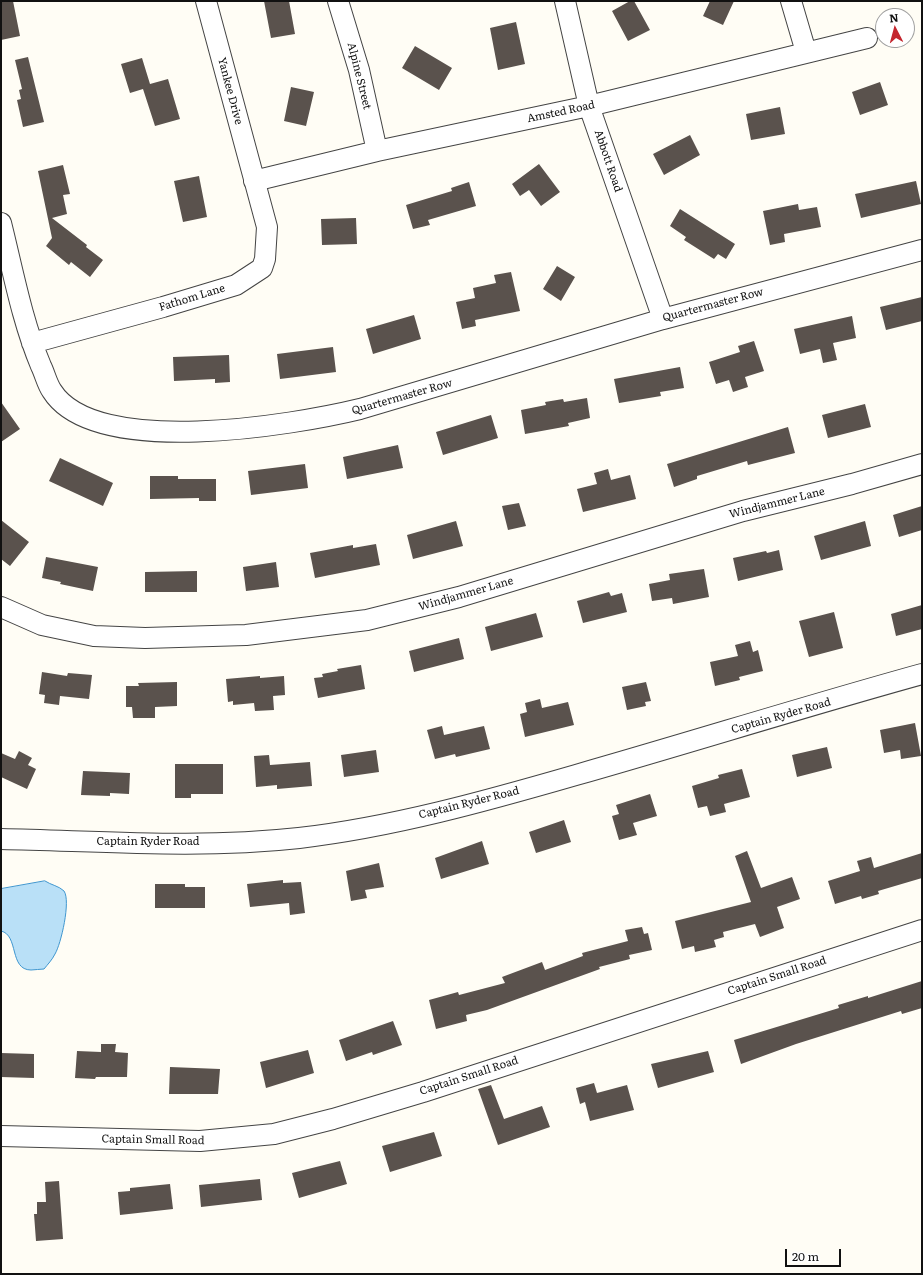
<!DOCTYPE html>
<style>
body{margin:0}
#map{position:relative;width:923px;height:1275px;overflow:hidden;background:#fffdf5;font-family:Literata,serif}
canvas{display:block}
.frame{position:absolute;inset:0;border:2px solid #111;pointer-events:none}
.north{position:absolute;left:875px;top:8px;width:40px;height:40px;box-sizing:border-box;background:#fff;border:1px solid #a0a0a0;border-radius:50%;rotate:354deg;font-size:11px;font-weight:700;line-height:16px;text-align:center;color:#111}
.north::after{content:'';display:block;margin:auto;width:14px;height:18px;background:#c4262e;clip-path:polygon(50% 0,100% 100%,50% 72%,0 100%)}
.scale{position:absolute;left:785px;top:1249px;width:56px;height:18px;box-sizing:border-box;border:2px solid #111;border-top:0;padding-left:5px;font-size:12px;line-height:14px;white-space:nowrap;color:#111;-webkit-text-stroke:3px #fff;paint-order:stroke}
</style>
<div id="map">
<canvas width="923" height="1275"></canvas>
<div class="frame"></div>
<div class="north">N</div>
<div class="scale">20 m</div>
</div>
<script>
const context = document.querySelector('canvas').getContext('2d');
context.lineJoin = 'round';
function fill(path, color) { context.fillStyle = color; context.fill(path, 'evenodd'); }
function trace(path, color, width, dash) { context.strokeStyle = color; context.lineWidth = width; context.lineCap = dash ? 'butt' : 'round'; context.setLineDash(dash || []); context.stroke(path); }
function write(font, color, halo, rows, align = 'center') {
  context.font = font + ' Literata,serif'; context.lineWidth = 4; context.setLineDash([]); context.textBaseline = 'middle'; context.strokeStyle = halo; context.fillStyle = color; for (const [text, x, y, turn = 0] of rows) {
    context.save(); context.translate(x, y); context.rotate((+turn || 0) * Math.PI / 180); context.textAlign = isNaN(turn) ? turn : align; if (halo) context.strokeText(text, 0, 0); context.fillText(text, 0, 0); context.restore();
  }
}
const water = new Path2D(`
 M 45,881 C 51,885 59,886 64,891 C 71,901 61,944 55,954 C 52,960 48,964 44,969 C 40,969 35,970 31,970 C 9,970 19,935 1,931 L 1,889 Z`);
const building = new Path2D(`
 M 1,1 L 13,1 L 20,36 L 1,40 Z
 M 264,1 L 289,1 L 295,34 L 271,38 Z
 M 630,1 L 634,1 L 650,30 L 628,41 L 612,11 Z
 M 710,1 L 734,1 L 723,25 L 703,16 Z
 M 516,22 L 525,64 L 498,70 L 490,28 Z
 M 415,46 L 452,68 L 439,90 L 402,68 Z
 M 28,57 L 44,122 L 23,127 L 17,100 L 21,99 L 19,90 L 22,89 L 15,60 Z
 M 142,58 L 150,84 L 168,79 L 180,119 L 155,126 L 143,89 L 130,93 L 121,64 Z
 M 880,82 L 888,105 L 860,115 L 852,92 Z
 M 291,87 L 314,92 L 306,126 L 284,121 Z
 M 780,107 L 785,134 L 751,140 L 746,114 Z
 M 690,135 L 700,155 L 664,175 L 653,154 Z
 M 539,164 L 560,192 L 541,206 L 529,190 L 520,196 L 512,184 Z
 M 63,165 L 70,194 L 63,195 L 67,214 L 52,218 L 87,245 L 86,247 L 103,260 L 90,277 L 71,262 L 69,265 L 46,246 L 52,238 L 38,171 Z
 M 199,176 L 207,217 L 183,222 L 174,181 Z
 M 916,181 L 921,204 L 861,218 L 855,194 Z
 M 469,182 L 476,206 L 428,220 L 430,225 L 413,229 L 406,205 L 452,191 L 451,188 Z
 M 798,204 L 799,210 L 817,207 L 821,227 L 784,234 L 785,242 L 770,245 L 763,211 Z
 M 680,209 L 735,244 L 726,259 L 718,254 L 714,259 L 684,240 L 686,237 L 670,226 Z
 M 356,218 L 357,244 L 322,245 L 321,219 Z
 M 557,266 L 575,277 L 561,301 L 543,289 Z
 M 511,272 L 520,311 L 475,320 L 476,326 L 462,329 L 456,302 L 475,298 L 473,288 L 496,283 L 494,275 Z
 M 922,297 L 922,321 L 886,330 L 880,307 Z
 M 414,315 L 421,339 L 373,354 L 366,329 Z
 M 852,316 L 856,338 L 833,343 L 837,360 L 823,363 L 820,349 L 800,354 L 794,329 Z
 M 754,341 L 764,371 L 745,377 L 748,387 L 733,392 L 729,380 L 716,384 L 709,362 L 740,352 L 738,346 Z
 M 333,347 L 336,372 L 280,379 L 277,354 Z
 M 229,355 L 230,382 L 215,383 L 215,379 L 174,381 L 173,357 Z
 M 680,367 L 684,388 L 660,392 L 661,396 L 619,403 L 614,379 Z
 M 587,398 L 590,418 L 568,423 L 569,426 L 525,434 L 521,410 L 546,405 L 545,402 L 563,399 L 564,402 Z
 M 1,402 L 20,429 L 1,442 Z
 M 865,404 L 871,427 L 828,438 L 822,415 Z
 M 491,415 L 498,438 L 443,455 L 436,432 Z
 M 788,427 L 795,453 L 748,465 L 747,461 L 697,476 L 697,479 L 674,487 L 667,464 Z
 M 398,445 L 403,468 L 347,479 L 343,457 Z
 M 60,458 L 113,483 L 103,506 L 49,481 Z
 M 305,464 L 308,488 L 251,495 L 248,471 Z
 M 608,469 L 611,480 L 630,475 L 636,499 L 583,512 L 577,489 L 597,484 L 594,473 Z
 M 150,476 L 178,476 L 178,479 L 216,479 L 216,501 L 199,501 L 199,498 L 150,499 Z
 M 519,503 L 526,526 L 508,530 L 502,506 Z
 M 922,506 L 922,530 L 899,537 L 893,515 Z
 M 1,520 L 29,542 L 10,566 L 1,559 Z
 M 456,521 L 463,546 L 413,559 L 407,535 Z
 M 865,521 L 871,546 L 821,560 L 814,536 Z
 M 376,544 L 380,565 L 315,578 L 310,553 L 353,545 L 353,548 Z
 M 779,550 L 783,570 L 738,581 L 733,558 L 766,551 L 767,553 Z
 M 46,557 L 98,567 L 93,591 L 60,584 L 61,582 L 42,578 Z
 M 276,562 L 279,587 L 246,591 L 243,567 Z
 M 704,569 L 709,597 L 673,604 L 672,598 L 652,601 L 649,584 L 670,580 L 669,574 Z
 M 197,571 L 197,592 L 145,592 L 145,572 Z
 M 609,592 L 611,596 L 622,593 L 627,612 L 583,623 L 577,601 Z
 M 922,605 L 922,629 L 896,636 L 891,614 Z
 M 834,612 L 843,648 L 809,657 L 799,621 Z
 M 536,613 L 543,637 L 491,651 L 485,627 Z
 M 459,638 L 464,659 L 414,672 L 409,651 Z
 M 750,641 L 753,652 L 758,650 L 763,671 L 739,677 L 740,680 L 715,686 L 710,662 L 738,656 L 735,645 Z
 M 361,665 L 365,689 L 318,698 L 314,678 L 323,677 L 322,674 L 338,671 L 337,669 Z
 M 42,672 L 67,676 L 68,673 L 92,675 L 89,699 L 60,696 L 59,705 L 44,703 L 45,695 L 39,694 Z
 M 260,676 L 260,678 L 284,676 L 285,695 L 273,696 L 274,710 L 255,711 L 254,703 L 233,705 L 233,701 L 228,702 L 226,679 Z
 M 177,682 L 177,706 L 155,707 L 155,718 L 133,718 L 132,707 L 126,707 L 126,686 L 139,686 L 138,683 Z
 M 646,682 L 651,701 L 645,702 L 646,706 L 627,710 L 622,687 Z
 M 540,699 L 542,708 L 568,702 L 574,725 L 525,737 L 520,714 L 527,712 L 525,703 Z
 M 915,723 L 921,756 L 901,759 L 900,750 L 884,753 L 880,730 Z
 M 442,726 L 444,735 L 484,726 L 490,749 L 456,757 L 455,754 L 435,759 L 427,730 Z
 M 827,747 L 832,768 L 797,777 L 792,755 Z
 M 376,750 L 379,772 L 344,777 L 341,755 Z
 M 19,751 L 32,758 L 28,765 L 36,769 L 27,789 L 1,777 L 1,753 L 15,759 Z
 M 269,755 L 270,765 L 310,762 L 312,786 L 277,789 L 277,785 L 256,787 L 254,756 Z
 M 175,764 L 223,764 L 223,794 L 191,794 L 191,798 L 175,798 Z
 M 742,769 L 750,797 L 724,804 L 726,812 L 710,816 L 707,806 L 698,808 L 692,786 L 719,778 L 718,775 Z
 M 83,771 L 130,773 L 129,794 L 110,793 L 110,796 L 81,795 Z
 M 650,794 L 657,816 L 633,823 L 637,835 L 619,840 L 612,816 L 619,814 L 616,805 Z
 M 564,820 L 571,842 L 536,853 L 529,832 Z
 M 482,841 L 489,864 L 441,879 L 435,858 Z
 M 747,851 L 761,888 L 792,877 L 800,899 L 777,907 L 784,928 L 760,937 L 755,924 L 723,932 L 724,937 L 714,940 L 716,947 L 695,952 L 694,946 L 682,949 L 675,921 L 751,902 L 735,856 Z
 M 922,853 L 922,878 L 878,891 L 879,894 L 862,899 L 861,896 L 835,904 L 828,881 L 860,871 L 857,861 L 871,857 L 874,868 Z
 M 379,863 L 384,887 L 365,890 L 367,898 L 351,901 L 346,871 Z
 M 283,880 L 283,883 L 301,882 L 305,913 L 290,915 L 289,903 L 250,907 L 247,884 Z
 M 155,884 L 185,884 L 185,887 L 205,887 L 205,908 L 155,908 Z
 M 642,927 L 644,934 L 648,933 L 652,950 L 629,955 L 630,959 L 599,967 L 600,969 L 487,1010 L 466,1015 L 467,1021 L 436,1029 L 429,1000 L 458,992 L 459,995 L 505,983 L 502,977 L 542,962 L 545,970 L 583,956 L 582,953 L 628,941 L 625,930 Z
 M 922,981 L 922,1008 L 902,1014 L 901,1011 L 796,1044 L 741,1064 L 734,1040 L 839,1008 L 838,1005 L 868,996 L 868,998 Z
 M 393,1021 L 402,1045 L 373,1055 L 372,1052 L 346,1061 L 339,1040 Z
 M 101,1044 L 116,1044 L 115,1052 L 128,1053 L 127,1077 L 96,1077 L 95,1079 L 75,1078 L 77,1051 L 101,1052 Z
 M 308,1050 L 314,1073 L 266,1088 L 260,1062 Z
 M 708,1051 L 714,1072 L 658,1088 L 651,1064 Z
 M 1,1053 L 34,1054 L 34,1078 L 1,1077 Z
 M 170,1067 L 220,1069 L 218,1094 L 169,1094 Z
 M 594,1083 L 597,1093 L 627,1085 L 634,1110 L 590,1121 L 585,1102 L 580,1104 L 576,1088 Z
 M 491,1085 L 504,1119 L 542,1106 L 550,1127 L 498,1145 L 478,1089 Z
 M 434,1132 L 442,1156 L 390,1172 L 382,1146 Z
 M 340,1161 L 347,1184 L 299,1198 L 292,1173 Z
 M 260,1179 L 262,1200 L 201,1207 L 199,1185 Z
 M 59,1181 L 63,1239 L 36,1241 L 34,1214 L 37,1214 L 37,1202 L 46,1202 L 45,1182 Z
 M 170,1184 L 173,1209 L 120,1215 L 118,1192 L 130,1191 L 130,1188 Z`);
const street = new Path2D(`
 M 338,1 L 359,70 L 377,151
 M 565,1 L 589,106 L 663,319
 M 791,1 L 806,52
 M 254,181 L 377,151 L 589,106 L 867,38
 M 1,223 C 13,271 22,321 41,366 C 45,374 47,384 52,391 C 95,459 294,425 360,409 L 663,319 L 922,250
 M 32,343 L 163,307 L 236,285 L 262,268 L 265,259 L 267,227 L 206,1
 M 1,607 L 42,625 L 94,636 L 145,638 L 246,635 L 367,620 L 459,597 L 743,511 L 852,484 L 922,464
 M 1,839 C 100,841 200,849 299,838 C 393,827 486,801 576,775 C 692,742 806,706 922,674
 M 1,1136 L 200,1141 L 274,1134 L 333,1119 L 423,1092 L 922,930`);
const streetNames = [
 ["Alpine Street",359,76,76],
 ["Yankee Drive",230,91,75],
 ["Amsted Road",561,112,-12],
 ["Abbott Road",608,161,71],
 ["Fathom Lane",192,298,-17],
 ["Quartermaster Row",713,305,-15],
 ["Quartermaster Row",402,397,-16],
 ["Windjammer Lane",777,503,-14],
 ["Windjammer Lane",466,594,-16],
 ["Captain Ryder Road",781,716,-16],
 ["Captain Ryder Road",469,803,-14],
 ["Captain Ryder Road",148,842],
 ["Captain Small Road",777,976,-18],
 ["Captain Small Road",469,1076,-18],
 ["Captain Small Road",153,1140,1]
];
fill(water, '#b9e0f7');
trace(water, '#3f96cf', 1);
fill(building, '#5a524d');
trace(street, '#444', 22);
trace(street, '#fff', 20);
write('11px', '#111', '#fff', streetNames);
</script>
